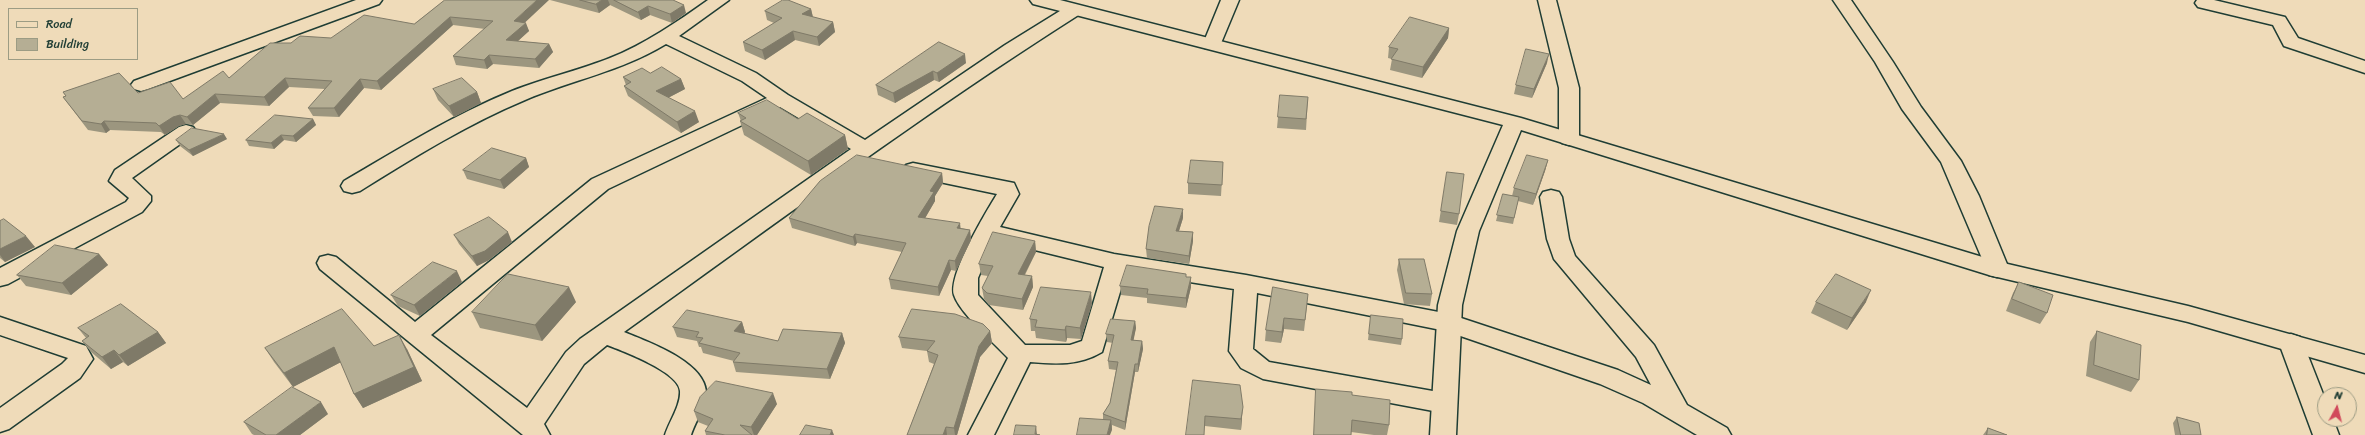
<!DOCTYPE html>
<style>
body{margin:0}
#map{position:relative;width:2365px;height:435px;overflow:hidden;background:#efdbb9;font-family:Sriracha,sans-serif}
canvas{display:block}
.legend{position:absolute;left:8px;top:8px;width:130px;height:52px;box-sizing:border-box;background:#efdbb9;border:1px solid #9c9c84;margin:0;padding:5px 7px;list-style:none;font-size:12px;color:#1f3d34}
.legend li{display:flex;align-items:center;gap:8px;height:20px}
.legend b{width:20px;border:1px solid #9c9c84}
.north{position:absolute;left:2317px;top:387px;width:40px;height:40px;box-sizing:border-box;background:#efdbb9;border:1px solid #9c9c84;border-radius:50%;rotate:7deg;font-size:11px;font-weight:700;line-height:16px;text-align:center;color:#1f3d34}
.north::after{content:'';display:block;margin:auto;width:14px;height:18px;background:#d1495b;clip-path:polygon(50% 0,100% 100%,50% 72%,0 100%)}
</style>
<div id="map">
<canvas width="2365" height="435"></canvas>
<ul class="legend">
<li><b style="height:5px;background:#efdbb9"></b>Road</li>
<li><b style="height:11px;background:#b5ae94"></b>Building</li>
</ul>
<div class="north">N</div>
</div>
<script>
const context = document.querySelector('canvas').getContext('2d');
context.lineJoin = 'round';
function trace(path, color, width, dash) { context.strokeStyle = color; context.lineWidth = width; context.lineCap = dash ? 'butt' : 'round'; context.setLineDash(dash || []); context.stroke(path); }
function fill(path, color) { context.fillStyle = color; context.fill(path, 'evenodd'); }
const minor = new Path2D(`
 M 356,0 L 382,0 L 379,4 L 148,89 L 141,91 L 134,89 L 131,85 L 134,81 Z
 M 708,0 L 729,0 L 679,36 L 756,73 L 788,95 L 865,140 L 1005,45 L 1068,6 L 1080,6 L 1083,10 L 1080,14 C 924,113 775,224 624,332 C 648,342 703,361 706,391 C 707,405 695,422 691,435 L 665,435 C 669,422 681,405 680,391 C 679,372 623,351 607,345 L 584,364 L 544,424 L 550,435 L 523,435 L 320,269 L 317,263 L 320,257 L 328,255 L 336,257 L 415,322 L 592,179 L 767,98 L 742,81 L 666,44 C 622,71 572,80 525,100 C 467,124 413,158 360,191 L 352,193 L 344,191 L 341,186 L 344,181 C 399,149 453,115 512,91 C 544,78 578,71 610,58 C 645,44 677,22 708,0 ZM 780,107 L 851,149 L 580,339 L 566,352 L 527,408 L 431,335 L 608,189 Z
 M 1221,0 L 1239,0 L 1219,48 L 1205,48 L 1203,44 Z
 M 1538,0 L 1556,0 L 1579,88 L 1579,139 L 1576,143 L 1569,145 L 1562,143 L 1559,139 L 1559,88 Z
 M 1833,0 L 1851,0 L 1893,62 L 1921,107 L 1961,161 L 1979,196 L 2009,269 L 2005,275 L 1997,277 L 1989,275 L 1941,162 L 1902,109 L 1875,62 Z
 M 2197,0 L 2214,0 L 2285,17 L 2298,38 L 2365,61 L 2365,73 L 2284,46 L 2273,25 L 2198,7 L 2195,3 Z
 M 186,125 L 193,127 L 196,131 L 193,135 L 132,178 L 151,196 L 151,201 L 142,212 L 8,284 L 0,286 L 0,268 L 126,202 L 129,198 L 109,181 L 115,170 L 179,127 Z
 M 913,163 L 1014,183 L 1019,194 L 1000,227 L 1114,254 L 1246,275 L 1449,314 L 1618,370 L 1651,385 L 1636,357 L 1554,259 L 1547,239 L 1540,197 L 1543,192 L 1551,190 L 1559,192 L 1562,197 L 1569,239 L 1575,256 L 1654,345 L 1687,405 L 1727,428 L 1731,435 L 1697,435 L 1643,403 L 1600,384 L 1446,331 L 1257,293 L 1253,349 L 1269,362 L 1444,393 L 1453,396 L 1457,403 L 1453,410 L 1444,413 L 1263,379 L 1241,368 L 1229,351 L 1234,289 L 1126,272 L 1102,352 C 1079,366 1055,364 1030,362 L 994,435 L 968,435 L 1008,358 C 994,343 959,312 954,295 C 948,275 986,212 997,194 L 906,175 L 902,170 L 906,165 ZM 994,240 L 1104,267 L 1082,341 L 1070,345 L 1025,345 L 978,295 L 978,278 Z
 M 0,317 L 86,346 L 93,359 L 80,378 L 9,429 L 0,432 L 0,408 L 62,364 L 68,358 L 0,335 Z
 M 2291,334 L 2300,337 L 2303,343 L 2325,399 L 2325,419 L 2333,419 L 2339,435 L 2313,435 L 2279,343 L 2282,337 Z`);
const tertiary = new Path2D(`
 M 1030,0 L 1060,0 L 1521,118 L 1999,262 L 2188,306 L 2365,355 L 2365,373 L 2188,322 L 1989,275 L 1521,130 L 1479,231 L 1462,305 L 1456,435 L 1430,435 L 1438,305 L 1457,231 L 1503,125 L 1033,4 Z`);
const wall = new Path2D(`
 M 445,0 L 525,23 L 529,31 L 518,41 L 549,44 L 553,52 L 539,68 L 493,64 L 487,69 L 456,65 L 453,56 L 485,29 L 453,25 L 381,90 L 364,88 L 339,117 L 313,116 L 308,108 L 325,89 L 289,87 L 269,106 L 220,103 L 193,125 L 186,124 L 179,126 L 165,135 L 161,132 L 110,130 L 106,133 L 88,130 L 63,97 L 66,96 L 63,92 L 138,93 L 183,99 L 229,78 L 291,43 L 331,38 L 414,24 Z
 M 550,0 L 673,0 L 686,13 L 672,23 L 650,15 L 641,20 L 610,5 L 599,13 Z
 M 811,9 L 813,17 L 833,22 L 835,32 L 819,46 L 795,40 L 765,60 L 745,51 L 743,42 L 774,23 L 767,20 L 765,11 Z
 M 1449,28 L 1448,38 L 1422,78 L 1390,70 L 1392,59 L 1388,58 L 1389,47 Z
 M 939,42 L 966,63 L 939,82 L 934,80 L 895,103 L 878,95 L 876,85 Z
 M 1547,63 L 1532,98 L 1514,94 L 1516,85 Z
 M 650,73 L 681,79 L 685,89 L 668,98 L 699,122 L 681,133 L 628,96 L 624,86 L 626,85 L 623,77 Z
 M 433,89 L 477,92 L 481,103 L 454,117 L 438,100 Z
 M 1308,97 L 1306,130 L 1277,128 L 1278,117 Z
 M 738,113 L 798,119 L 845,135 L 848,149 L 811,175 L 744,135 L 740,121 L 741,121 Z
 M 313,119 L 316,125 L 296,142 L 284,140 L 274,149 L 249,146 L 246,140 Z
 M 227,139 L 193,156 L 180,146 L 176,140 Z
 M 526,158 L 529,167 L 504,189 L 467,179 L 463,170 Z
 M 1548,160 L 1545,171 L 1533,205 L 1518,201 L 1513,224 L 1496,221 L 1503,194 L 1512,196 L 1514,188 Z
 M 1223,162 L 1221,196 L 1188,194 L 1188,183 Z
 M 1447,172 L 1459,214 L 1457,225 L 1439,222 Z
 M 942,173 L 943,183 L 935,196 L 935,201 L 925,218 L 961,228 L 970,230 L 971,240 L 956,271 L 951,270 L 939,296 L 891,289 L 889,279 L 902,252 L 857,243 L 855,246 L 792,228 L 789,218 Z
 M 1183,218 L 1179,231 L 1193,232 L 1193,241 L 1189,264 L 1147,258 L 1146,249 Z
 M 0,221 L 35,247 L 5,262 L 0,258 Z
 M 454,235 L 512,242 L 489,260 L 477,266 L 459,244 Z
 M 1035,241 L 1036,252 L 1025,275 L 1032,276 L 1033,287 L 1023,310 L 989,305 L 984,299 L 982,288 L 988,276 L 981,275 L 979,264 Z
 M 99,254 L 108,265 L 71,295 L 26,286 L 17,275 Z
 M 1399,259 L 1432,294 L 1430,306 L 1404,304 L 1397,270 Z
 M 1186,277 L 1191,277 L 1191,287 L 1186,308 L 1147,303 L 1147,298 L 1121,295 L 1120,286 Z
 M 462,282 L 420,316 L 398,306 L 391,295 Z
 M 2019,282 L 2047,313 L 2040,324 L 2006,311 L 2013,293 Z
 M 1273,287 L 1307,305 L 1304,331 L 1284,329 L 1281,343 L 1265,341 L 1266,330 Z
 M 576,302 L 542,341 L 480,328 L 472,312 Z
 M 1816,302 L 1866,302 L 1847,330 L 1811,313 Z
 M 1092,304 L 1081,339 L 1067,338 L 1066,342 L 1036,338 L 1035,331 L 1031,331 L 1030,319 Z
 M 1371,315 L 1402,339 L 1401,345 L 1368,340 Z
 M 1135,321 L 1136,328 L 1133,340 L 1142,341 L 1143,349 L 1138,372 L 1135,372 L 1125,430 L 1112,425 L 1112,430 L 1103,420 L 1103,414 L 1110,403 L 1116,370 L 1109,369 L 1108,361 L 1113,343 L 1107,342 L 1106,334 Z
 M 742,322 L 745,332 L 744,334 L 778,341 L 842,333 L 845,343 L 830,379 L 736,372 L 733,362 L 734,361 L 703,353 L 701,347 L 699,347 L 697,341 L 677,337 L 673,327 Z
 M 78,328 L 158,332 L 166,343 L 128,366 L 123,362 L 111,369 L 91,352 L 82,341 L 86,338 Z
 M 990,331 L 992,343 L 980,357 L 957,435 L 907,435 L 934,364 L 929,362 L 927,351 L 902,348 L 899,337 Z
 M 2097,331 L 2139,380 L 2131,392 L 2086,376 L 2090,342 Z
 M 374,346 L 407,349 L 422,381 L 363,408 L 354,394 L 341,362 L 293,387 L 274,362 L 265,348 Z
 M 1193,380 L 1242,417 L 1241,430 L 1205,426 Z
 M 1316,389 L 1352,395 L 1389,425 L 1387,435 L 1374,435 L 1351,432 L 1351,435 L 1314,435 Z
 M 777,404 L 757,435 L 706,435 L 705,431 L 708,426 L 698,422 L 694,411 Z
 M 328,414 L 300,435 L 254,435 L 252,434 L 244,422 Z
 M 2177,417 L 2201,435 L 2175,435 L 2173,423 Z
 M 1988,428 L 2007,435 L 1983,435 Z`);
const shadedWall = new Path2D(`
 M 537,0 L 549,0 L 517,30 L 514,21 Z
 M 602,0 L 608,0 L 610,5 L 599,13 L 596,4 Z
 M 684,5 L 686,13 L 672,23 L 670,14 Z
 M 648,6 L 650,15 L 641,20 L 638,12 Z
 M 811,9 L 813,18 L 802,14 Z
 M 450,17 L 453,25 L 381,90 L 377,81 Z
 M 833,22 L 835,32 L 819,46 L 817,37 Z
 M 526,23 L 529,31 L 509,49 L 506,40 Z
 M 1449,28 L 1448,38 L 1422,78 L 1423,67 Z
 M 793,31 L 795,40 L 765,60 L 762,50 Z
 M 549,44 L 553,52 L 539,68 L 535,59 Z
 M 965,54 L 966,63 L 939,82 L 937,73 Z
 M 1549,54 L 1547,63 L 1532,98 L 1534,89 Z
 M 489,55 L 493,64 L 487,69 L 484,60 Z
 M 933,71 L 934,80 L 895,103 L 893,93 Z
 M 285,78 L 289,87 L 269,106 L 264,97 Z
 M 360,79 L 364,88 L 339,117 L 334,108 Z
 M 681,79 L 685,89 L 660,102 L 656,91 Z
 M 477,92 L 481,103 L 454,117 L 449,106 Z
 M 215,94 L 220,103 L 193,125 L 187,117 Z
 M 695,111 L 699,122 L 681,133 L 677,122 Z
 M 180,115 L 186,124 L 179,126 L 165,135 L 159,126 L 173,117 Z
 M 313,119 L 316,125 L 296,142 L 293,136 Z
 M 104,121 L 110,130 L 106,133 L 101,124 Z
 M 224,134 L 227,139 L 193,156 L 189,150 Z
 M 281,135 L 284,140 L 274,149 L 271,143 Z
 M 845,135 L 848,149 L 811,175 L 808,161 Z
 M 526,158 L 529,167 L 504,189 L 500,180 Z
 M 1548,160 L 1545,171 L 1533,205 L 1536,194 Z
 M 942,173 L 943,183 L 935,196 L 935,201 L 920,227 L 918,217 L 930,191 Z
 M 1183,209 L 1183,218 L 1176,240 L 1176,231 Z
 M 960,223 L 961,232 L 957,228 Z
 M 970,230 L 971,240 L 956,271 L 955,261 Z
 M 508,232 L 512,242 L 489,260 L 477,266 L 472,256 Z
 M 1193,232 L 1193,241 L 1189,264 L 1189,256 Z
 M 855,234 L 857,243 L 855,246 L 853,237 Z
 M 26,236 L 35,247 L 5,262 L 0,255 L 0,249 Z
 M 1035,241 L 1036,252 L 1019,285 L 1018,274 Z
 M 99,254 L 108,265 L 71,295 L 62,283 Z
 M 949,260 L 951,270 L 939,296 L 938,287 Z
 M 457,271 L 462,282 L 420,316 L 414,305 Z
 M 1032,276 L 1033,287 L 1023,310 L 1022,299 Z
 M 1191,277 L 1191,287 L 1186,308 L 1186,298 Z
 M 569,287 L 576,302 L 542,341 L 535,325 Z
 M 1871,290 L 1866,302 L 1847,330 L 1852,318 Z
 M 1091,292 L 1092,304 L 1081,339 L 1080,328 Z
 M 1284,318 L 1284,329 L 1281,343 L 1282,332 Z
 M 1135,321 L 1136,328 L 1132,348 L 1131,340 Z
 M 742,322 L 745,332 L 738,342 L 734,331 Z
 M 1066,326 L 1067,338 L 1066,342 L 1065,330 Z
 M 990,331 L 992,343 L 980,357 L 957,435 L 955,435 L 954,428 L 979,346 Z
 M 158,332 L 166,343 L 128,366 L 119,355 Z
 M 842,333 L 845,343 L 830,379 L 827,369 Z
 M 399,335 L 407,349 L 422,381 L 363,408 L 354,394 Z
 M 1142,341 L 1143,349 L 1138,372 L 1138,364 Z
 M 334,347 L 343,361 L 293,387 L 284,373 Z
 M 114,350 L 123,362 L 111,369 L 102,357 Z
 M 1135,364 L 1135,372 L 1125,430 L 1125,422 Z
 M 773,393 L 777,404 L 757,435 L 754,435 L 751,427 Z
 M 321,402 L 328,414 L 300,435 L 276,435 Z
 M 1243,407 L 1242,417 L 1241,430 L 1241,419 Z
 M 1111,420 L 1112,430 L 1110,435 L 1107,435 Z
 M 1036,426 L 1037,435 L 1035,435 Z
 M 946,427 L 947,435 L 943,435 Z
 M 832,430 L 834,435 L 830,435 Z`);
const building = new Path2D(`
 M 445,0 L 537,0 L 514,21 L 526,23 L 506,40 L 549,44 L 535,59 L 489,55 L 484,60 L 453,56 L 493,21 L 450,17 L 377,81 L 360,79 L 334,108 L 308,108 L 332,81 L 285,78 L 264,97 L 215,94 L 187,117 L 180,115 L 173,117 L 159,126 L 156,123 L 104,121 L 101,124 L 82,121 L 63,97 L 66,96 L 63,92 L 119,73 L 138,93 L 170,82 L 183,99 L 223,71 L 229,78 L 270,43 L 291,43 L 300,36 L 331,38 L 364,15 L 414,24 Z
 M 580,0 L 602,0 L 596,4 Z
 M 614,0 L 673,0 L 684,5 L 670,14 L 648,6 L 638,12 Z
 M 783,0 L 788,0 L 811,9 L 802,14 L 833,22 L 817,37 L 793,31 L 762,50 L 743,42 L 782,18 L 765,11 Z
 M 1410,17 L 1449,28 L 1423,67 L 1391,59 L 1398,49 L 1389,47 Z
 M 939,42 L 965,54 L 937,73 L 933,71 L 893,93 L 876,85 Z
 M 1526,49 L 1549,54 L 1534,89 L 1516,85 Z
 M 662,67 L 681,79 L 656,91 L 695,111 L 677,122 L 624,86 L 631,82 L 623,77 L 642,68 L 650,73 Z
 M 462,78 L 477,92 L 449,106 L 433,89 Z
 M 1280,95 L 1308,97 L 1306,119 L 1278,117 Z
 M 767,100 L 798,119 L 807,113 L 845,135 L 808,161 L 740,121 L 746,118 L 738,113 Z
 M 275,115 L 313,119 L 293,136 L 281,135 L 271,143 L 246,140 Z
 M 192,128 L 224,134 L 189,150 L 176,140 Z
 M 492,148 L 526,158 L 500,180 L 463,170 Z
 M 857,155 L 942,173 L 930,191 L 934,192 L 918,217 L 960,223 L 957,228 L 970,230 L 955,261 L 949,260 L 938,287 L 889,279 L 906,243 L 855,234 L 853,237 L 789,218 L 820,181 Z
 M 1527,155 L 1548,160 L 1536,194 L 1514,188 Z
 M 1191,160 L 1223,162 L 1222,185 L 1188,183 Z
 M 1447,172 L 1464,174 L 1459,214 L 1441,211 Z
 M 1503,194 L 1519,197 L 1514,218 L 1497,215 Z
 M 1155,206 L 1183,209 L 1176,231 L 1193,232 L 1189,256 L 1146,249 L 1149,226 Z
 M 489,217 L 508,232 L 485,251 L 472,256 L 454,235 Z
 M 4,219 L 26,236 L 0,249 L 0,221 Z
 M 993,232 L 1035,241 L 1018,274 L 1032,276 L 1022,299 L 987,293 L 982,288 L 993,266 L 979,264 Z
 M 55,245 L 99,254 L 62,283 L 17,275 Z
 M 1399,259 L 1424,259 L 1432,294 L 1406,293 Z
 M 433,262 L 457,271 L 414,305 L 391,295 Z
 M 1127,265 L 1186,274 L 1186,277 L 1191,277 L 1186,298 L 1147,294 L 1148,289 L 1120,286 Z
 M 508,274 L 569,287 L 535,325 L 472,312 Z
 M 1836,274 L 1871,290 L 1852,318 L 1816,302 Z
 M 2019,282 L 2053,295 L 2047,313 L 2012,299 Z
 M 1041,287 L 1091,292 L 1080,328 L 1066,326 L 1065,330 L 1035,327 L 1037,320 L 1030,319 Z
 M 1273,287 L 1308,294 L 1305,320 L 1284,318 L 1282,332 L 1266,330 Z
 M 121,304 L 158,332 L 119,355 L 114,350 L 102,357 L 82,341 L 89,336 L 78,328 Z
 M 342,309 L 374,346 L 399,335 L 414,367 L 354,394 L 334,347 L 284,373 L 265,348 Z
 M 912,309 L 955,314 L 983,324 L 990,331 L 979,346 L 954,428 L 946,427 L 943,435 L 907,435 L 938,355 L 927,351 L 935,341 L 899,337 Z
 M 687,310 L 742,322 L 734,331 L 778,341 L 783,329 L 842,333 L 827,369 L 733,362 L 740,353 L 699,343 L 703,338 L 696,337 L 699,332 L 673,327 Z
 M 1371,315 L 1403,319 L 1402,339 L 1369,334 Z
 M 1111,319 L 1135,321 L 1131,340 L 1142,341 L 1138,364 L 1135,364 L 1125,422 L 1103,414 L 1110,403 L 1118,362 L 1108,361 L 1114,335 L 1106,334 Z
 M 2097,331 L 2141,345 L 2139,380 L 2094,365 Z
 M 1193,380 L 1240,385 L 1243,407 L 1241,419 L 1205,416 L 1204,435 L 1186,435 Z
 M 716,381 L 773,393 L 751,427 L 740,425 L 752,435 L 725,435 L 705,431 L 713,419 L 694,411 L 700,397 Z
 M 292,387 L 321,402 L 276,435 L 266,435 L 244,422 Z
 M 1316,389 L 1352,392 L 1352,395 L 1390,400 L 1389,425 L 1352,420 L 1351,435 L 1314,435 Z
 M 2177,417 L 2199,423 L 2201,435 L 2181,435 Z
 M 1080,418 L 1111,420 L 1107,435 L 1077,435 Z
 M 806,425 L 832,430 L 830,435 L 800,435 Z
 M 1016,425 L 1036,426 L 1035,434 L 1040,435 L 1014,435 Z
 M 1988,428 L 2007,435 L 1987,435 Z`);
trace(minor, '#1f3d34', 3);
trace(tertiary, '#1f3d34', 3);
fill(minor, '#efdbb9');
fill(tertiary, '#efdbb9');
fill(wall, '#9c967f');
fill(shadedWall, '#7f7a68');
fill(building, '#b5ae94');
trace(building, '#7f7a68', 1);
</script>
